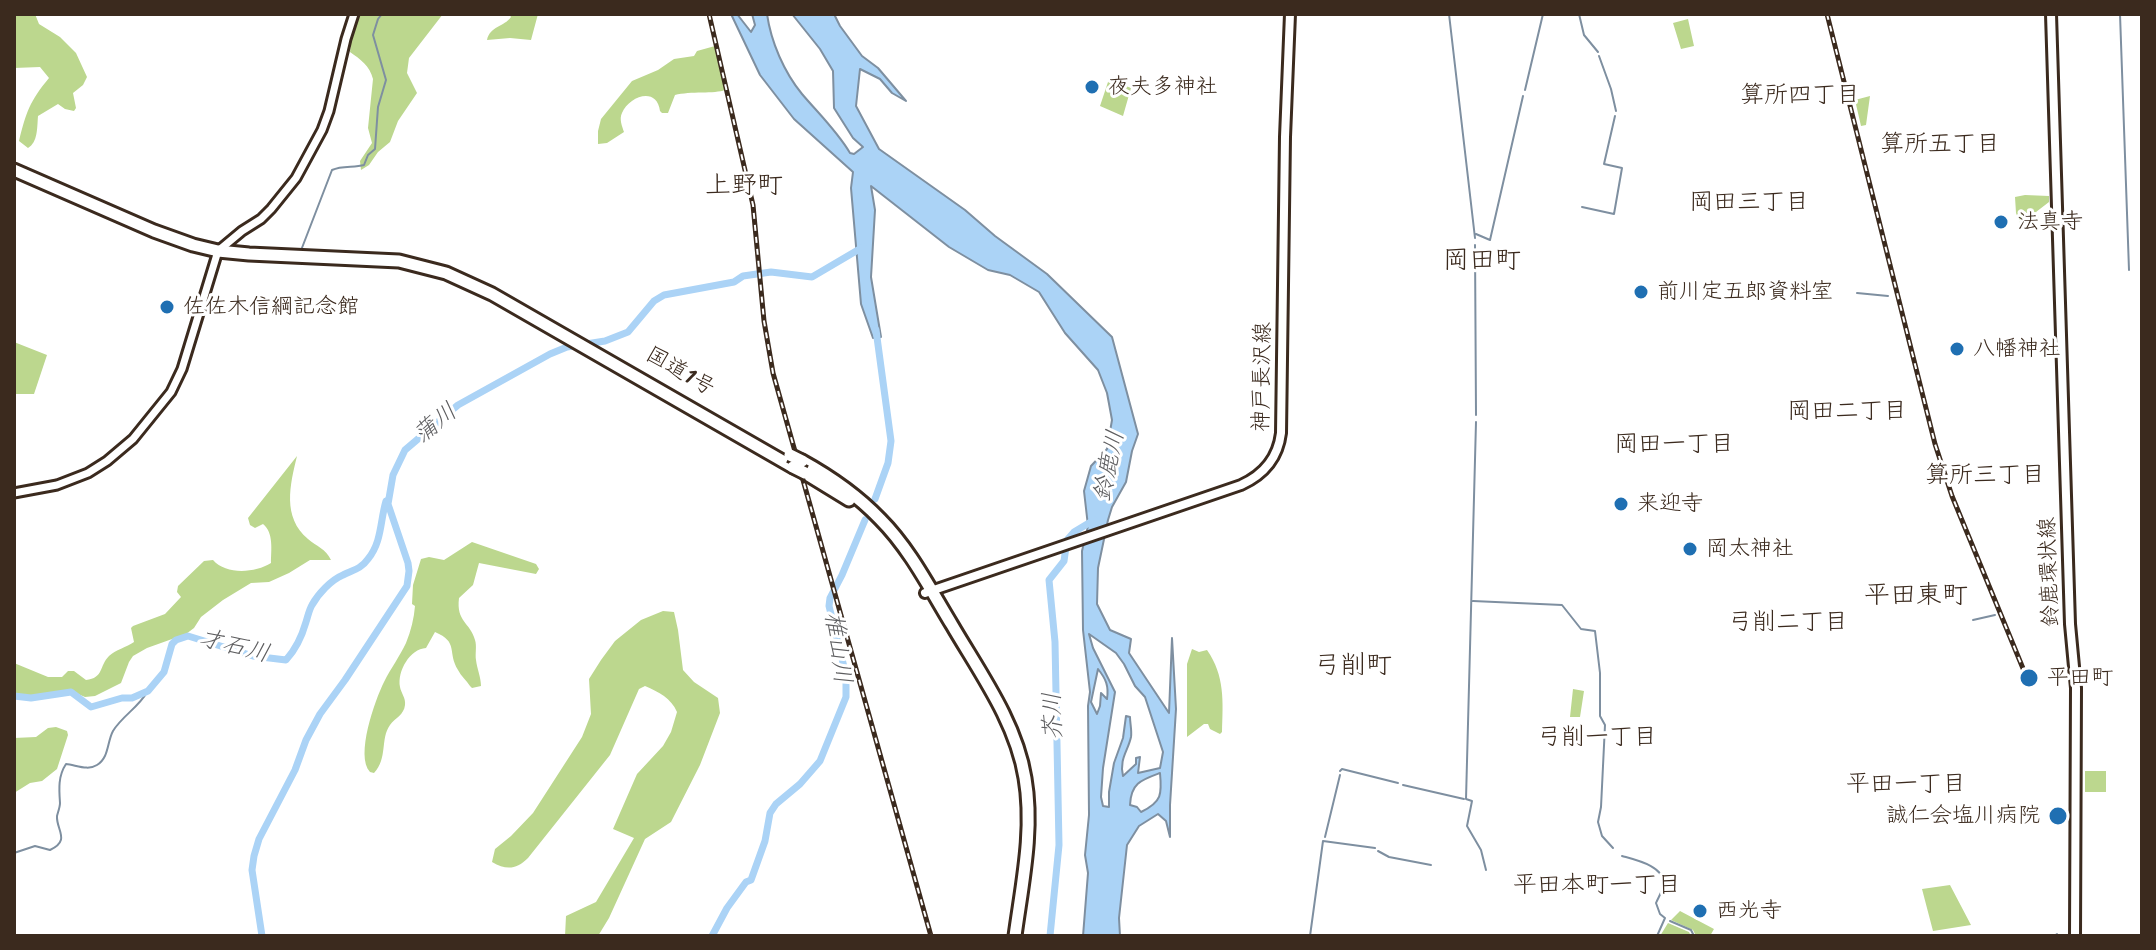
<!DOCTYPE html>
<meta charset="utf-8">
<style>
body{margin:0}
#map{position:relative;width:2156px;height:950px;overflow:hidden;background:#fff;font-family:Sriracha,sans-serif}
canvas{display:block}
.frame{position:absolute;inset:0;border:16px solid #3b2a1e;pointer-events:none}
</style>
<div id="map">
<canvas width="2156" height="950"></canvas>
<div class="frame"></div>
</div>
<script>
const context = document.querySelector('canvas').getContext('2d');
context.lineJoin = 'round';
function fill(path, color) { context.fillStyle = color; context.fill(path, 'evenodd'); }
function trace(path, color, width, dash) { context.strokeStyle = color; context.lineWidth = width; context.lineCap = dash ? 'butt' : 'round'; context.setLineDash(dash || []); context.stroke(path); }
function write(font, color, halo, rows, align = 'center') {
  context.font = font + ' Sriracha,"Klee One",sans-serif'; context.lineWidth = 6; context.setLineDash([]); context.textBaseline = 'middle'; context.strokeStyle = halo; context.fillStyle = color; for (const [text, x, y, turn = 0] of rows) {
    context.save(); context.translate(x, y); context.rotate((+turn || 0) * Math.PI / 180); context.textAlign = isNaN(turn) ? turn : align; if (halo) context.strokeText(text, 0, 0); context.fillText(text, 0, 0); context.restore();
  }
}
const green = new Path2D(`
 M 14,14 L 35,14 L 39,24 L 60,37 L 76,53 L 87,77 L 83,85 L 73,93 L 76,108 L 74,111 L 65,109 L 58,104 L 38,116 C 37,128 38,142 28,148 L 19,141 C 26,112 30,101 49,78 L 40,67 L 14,68 Z
 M 359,14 L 443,14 L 409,58 L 407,73 L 417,93 L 398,121 L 390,142 L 378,152 L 369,165 L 361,170 L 360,161 L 372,143 L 368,128 L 373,79 C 370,66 360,59 350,52 L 353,24 Z
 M 509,14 L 538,14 L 531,40 L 510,38 L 487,40 C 490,26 504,27 511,17 Z
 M 1688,19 L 1694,46 L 1681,49 L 1673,23 Z
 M 715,46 L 725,90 C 715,94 690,91 675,95 L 668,113 L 662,113 L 660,111 C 657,86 629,96 622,113 C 619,119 622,126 624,132 L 607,143 L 598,144 L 598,131 L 601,119 L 632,81 L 658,70 L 674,59 L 694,56 L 697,51 Z
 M 1109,79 L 1131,88 L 1123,116 L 1100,106 Z
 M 1870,96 L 1866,125 L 1861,126 L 1855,100 Z
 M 2025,195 L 2049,196 L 2049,202 L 2036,212 L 2039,218 L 2021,226 L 2016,213 L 2015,197 Z
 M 14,342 L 47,355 L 34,394 L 14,394 Z
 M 297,456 C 290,485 282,517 308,539 C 316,546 326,549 331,560 L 310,560 L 289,573 L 269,582 L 251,583 L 223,600 L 201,617 L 194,628 L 186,634 L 147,648 L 133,656 L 129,662 L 121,683 L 95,696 L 85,697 L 71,691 L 41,695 L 14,696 L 14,663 L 48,677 L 62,677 L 68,671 L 74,671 L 86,680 C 104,678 99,666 109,656 C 115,650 127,647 134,642 L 131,628 L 133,626 L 165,614 L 181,597 L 177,592 L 178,586 L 204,561 L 213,560 C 226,575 255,573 271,563 C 271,550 274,533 263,524 L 255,528 L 250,525 L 248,518 Z
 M 472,542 L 536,564 L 539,569 L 536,574 L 479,563 L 473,585 L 459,598 C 456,622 470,622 475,640 C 477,646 475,654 476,660 C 477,669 481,677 481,686 L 472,688 L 470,686 C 466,680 461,676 458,670 C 447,652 459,642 435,632 L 426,648 C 410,649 397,671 400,687 C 401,693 406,698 405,705 C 404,715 395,718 390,725 C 380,739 388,758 374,773 L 370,772 C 355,756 375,700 384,682 C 391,668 400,656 406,643 C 411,631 414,618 415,606 L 412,604 L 413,585 L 421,559 L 429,557 L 444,560 Z
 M 663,611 L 674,612 L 678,630 L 683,670 L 694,682 L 718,698 L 720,713 L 700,765 L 671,822 L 645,839 L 609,918 L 598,936 L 565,936 L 566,916 L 596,902 L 634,838 L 613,829 L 637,774 L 663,746 L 671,732 L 677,712 C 671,698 659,692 645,686 L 639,689 L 610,755 L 528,858 C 516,870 506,870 492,862 L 495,849 L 511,836 L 533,813 L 582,737 L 591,714 L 589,679 L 601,660 L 615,641 L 641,620 Z
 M 1192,649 L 1199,652 L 1207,650 C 1225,676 1223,701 1222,732 L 1220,734 L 1210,729 L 1208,724 L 1204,724 L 1187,737 L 1187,664 Z
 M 1573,689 L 1584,691 L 1580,717 L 1570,717 Z
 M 56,727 L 67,731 L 68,735 L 57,769 L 42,781 L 30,783 L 14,793 L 14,738 L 36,737 L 48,728 Z
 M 2085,771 L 2106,771 L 2106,792 L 2085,792 Z
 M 1950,885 L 1971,925 L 1933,931 L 1922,889 Z
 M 1680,911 L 1714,929 L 1710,936 L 1696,936 L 1693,930 L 1671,920 Z
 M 1668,923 L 1689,932 L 1691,936 L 1660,936 Z`);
const water = new Path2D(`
 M 731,14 L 737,14 L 751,32 L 755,25 L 752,14 L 767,14 C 771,42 784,72 802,94 C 819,114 837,131 850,153 L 854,154 L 863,147 L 853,138 L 834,108 L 833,71 L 820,49 L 792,14 L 834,14 L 840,26 L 862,56 L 878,68 L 906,101 L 892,93 L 880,79 L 860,69 L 856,106 L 879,149 L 965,210 L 995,236 L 1047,274 L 1112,337 L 1138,434 L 1132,451 L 1126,482 L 1112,507 L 1108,520 L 1098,568 L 1097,604 L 1110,630 L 1131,639 L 1129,653 L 1169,713 L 1172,638 L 1176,709 L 1170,805 L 1170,837 L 1166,821 L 1158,814 L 1139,826 L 1127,845 L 1119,918 L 1120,936 L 1083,936 L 1088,873 L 1085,855 L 1089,815 L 1088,706 L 1090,692 L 1083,630 L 1082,551 L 1088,526 L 1084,491 L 1091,466 L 1107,449 L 1112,420 L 1107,393 L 1098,370 L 1065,333 L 1039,292 L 1010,275 L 988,270 L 949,247 L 871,186 L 875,210 L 871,277 L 881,337 L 873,338 L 861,304 L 851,188 L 853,172 L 794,119 L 760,75 ZM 1089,634 L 1116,653 L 1124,664 L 1135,686 L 1145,697 L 1163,752 L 1160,768 L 1138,773 L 1140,757 L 1136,758 L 1136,764 L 1123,776 C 1119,759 1128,751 1131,737 C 1132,731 1130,723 1130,717 L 1126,716 L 1123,738 L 1114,763 L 1109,792 L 1109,807 L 1103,806 L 1101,797 L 1103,768 L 1115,692 L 1093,648 ZM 1098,669 C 1106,679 1109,686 1107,699 L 1101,693 L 1100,706 L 1097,714 L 1091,702 ZM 1160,773 C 1162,794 1162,802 1141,812 L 1137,807 L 1130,805 C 1131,783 1141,780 1160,773 Z`);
const stream = new Path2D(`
 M 1449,14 L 1475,238
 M 1579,14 L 1584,35 L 1598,52
 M 2120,14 L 2129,270
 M 1599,56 L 1611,89 L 1616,111
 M 1525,90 L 1543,14
 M 1582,207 L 1614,214 L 1622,168 L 1604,164 L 1615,116
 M 1476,234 L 1490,240 L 1523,96
 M 1475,245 L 1476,415
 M 300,253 L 332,170 C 342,165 354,168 364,165 L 368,155 L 375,149 L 378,107 L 386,80 L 373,35 L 378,19 L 382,14
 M 1857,293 L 1888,296
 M 2141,302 L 2142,302
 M 1476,422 L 1466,799 L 1472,801 L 1467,826 L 1481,850 L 1486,870
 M 1473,601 L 1562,605 L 1581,629 L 1595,631 L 1600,673 L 1600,716 L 1605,725 L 1601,807 L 1598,822 L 1602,836 L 1613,848
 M 1973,620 L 1995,615
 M 1340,771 L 1342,769 L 1398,783
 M 1403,785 L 1464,799
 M 1325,837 L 1340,775
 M 1378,851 L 1389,857 L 1431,865
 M 14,853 L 35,846 L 50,850 C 71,840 56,830 57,816 C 58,812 60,807 60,803 C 59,789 58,776 66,764 C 76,765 88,771 97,765 C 109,758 107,742 113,731 C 122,716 139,707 147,692
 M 1622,856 C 1636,860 1664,866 1664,884 C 1663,890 1658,898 1656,903 L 1660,914 L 1665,918 L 1657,936
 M 1670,921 L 1691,930 L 1694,936
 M 1310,936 L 1323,841 L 1375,848
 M 2054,936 L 2057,934`);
const river = new Path2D(`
 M 875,499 L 888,463 L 891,441 L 876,330
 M 14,696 L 31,698 L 71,692 L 91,707 L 122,698 L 132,698 L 148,691 L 164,672 L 172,644 L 176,640 L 188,636 L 253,656 L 286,660 C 296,649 302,636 306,622 C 308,616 309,610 312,605 C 318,594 331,580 343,575 C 353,570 361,569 368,559 C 382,542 380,521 386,501
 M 262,936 L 252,870 L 254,856 L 259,839 L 295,770 L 306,740 L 320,714 L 345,680 L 407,586 L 409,571 L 408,563 L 388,504 L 393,475 L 405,450 L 458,405 L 550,354 L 567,347 L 605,341 L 628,332 L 654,301 L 664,295 L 734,282 L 743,276 L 771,272 L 812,277 L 863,247
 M 712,936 L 727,908 L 746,882 L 751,880 L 765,841 L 770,813 L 776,804 L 800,784 L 820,761 L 846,697 L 846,675 L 829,606 L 830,598 L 842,575 L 865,520
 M 1050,936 L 1059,845 L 1055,642 L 1049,580 L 1064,561 L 1067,540 L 1074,532 L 1094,520`);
const secondary = new Path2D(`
 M 14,493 L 57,485 L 88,473 L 107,461 L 133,439 L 171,392 L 182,369 L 218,251 L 242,231 L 261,219 L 271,209 L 296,178 L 322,130 L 329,111 L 346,39 L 354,14`);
const primary = new Path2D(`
 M 2051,14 L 2070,624 L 2076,688 L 2075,936
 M 925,593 L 1241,485 C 1263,475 1278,458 1281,433 L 1285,137 L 1290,14`);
const highway = new Path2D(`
 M 14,170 L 154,231 L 193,245 L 218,251 L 249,254 L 399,261 L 446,273 L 492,294 L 793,467
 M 802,461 C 831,477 857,495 880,519 C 910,549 930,589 952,625 C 980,673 1016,722 1025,778 C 1034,830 1022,884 1015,936
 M 805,473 L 849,500`);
const rail = new Path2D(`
 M 709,14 L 753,205 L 764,321 L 773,373 L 931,936
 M 1827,14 L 1935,444 L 1952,496 L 2029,683`);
const highwayBridge = new Path2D(`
 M 790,455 L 802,461
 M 793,467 L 805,473`);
const markers = [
 [1092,87,8,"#1f6fb2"],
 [2001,222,8,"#1f6fb2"],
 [1641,292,8,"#1f6fb2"],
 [167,307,8,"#1f6fb2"],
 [1957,349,8,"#1f6fb2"],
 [1621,504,8,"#1f6fb2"],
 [1690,549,8,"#1f6fb2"],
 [2029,678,10,"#1f6fb2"],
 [2058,816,10,"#1f6fb2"],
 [1700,911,8,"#1f6fb2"]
];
const poiNames = [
 ["夜夫多神社",1108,87],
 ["法真寺",2017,222],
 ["前川定五郎資料室",1657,292],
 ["佐佐木信綱記念館",183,307],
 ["八幡神社",1973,349],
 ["来迎寺",1637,504],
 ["岡太神社",1706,549],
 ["平田町",2047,678],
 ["誠仁会塩川病院",2040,816,"right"],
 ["西光寺",1716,911]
];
const streetNames = [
 ["国道1号",680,372,30],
 ["神戸長沢線",1263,377,-89],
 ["鈴鹿環状線",2050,572,-92]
];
const neighbourhoodNames = [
 ["算所四丁目",1800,96],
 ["算所五丁目",1940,145],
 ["岡田三丁目",1749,203],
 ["岡田二丁目",1847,412],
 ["岡田一丁目",1674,445],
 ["算所三丁目",1985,476],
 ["弓削二丁目",1788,623],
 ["弓削一丁目",1597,738],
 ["平田一丁目",1906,785],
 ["平田本町一丁目",1597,886]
];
const waterNames = [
 ["蒲川",436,424,-39],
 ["鈴鹿川",1110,466,-78],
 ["才石川",234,647,14],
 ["椎山川",837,648,82],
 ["芥川",1054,716,-92]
];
const quarterNames = [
 ["上野町",744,186],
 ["岡田町",1482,261],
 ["平田東町",1916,596],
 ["弓削町",1353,666]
];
fill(green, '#bcd78e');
fill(water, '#abd3f6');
trace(water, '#7e8fa0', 2);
trace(stream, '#7e8fa0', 2);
trace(river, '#abd3f6', 7);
trace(secondary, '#3b2a1e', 13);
trace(primary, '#3b2a1e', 14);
trace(highway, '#3b2a1e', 17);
trace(secondary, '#fff', 7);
trace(primary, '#fff', 8);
trace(highway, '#fff', 11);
trace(rail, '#3b2a1e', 5);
trace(rail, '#fff', 2, [6]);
trace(highwayBridge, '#3b2a1e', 17, []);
trace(highwayBridge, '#fff', 11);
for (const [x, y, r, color] of markers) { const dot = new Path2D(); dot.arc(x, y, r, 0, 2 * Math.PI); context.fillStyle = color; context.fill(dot); trace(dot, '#fff', 3); }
write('22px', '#3b2a1e', '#fff', poiNames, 'left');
write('22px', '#3b2a1e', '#fff', streetNames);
write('24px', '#3b2a1e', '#fff', neighbourhoodNames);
write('italic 24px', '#5d5d5f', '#fff', waterNames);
write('26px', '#3b2a1e', '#fff', quarterNames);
</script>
